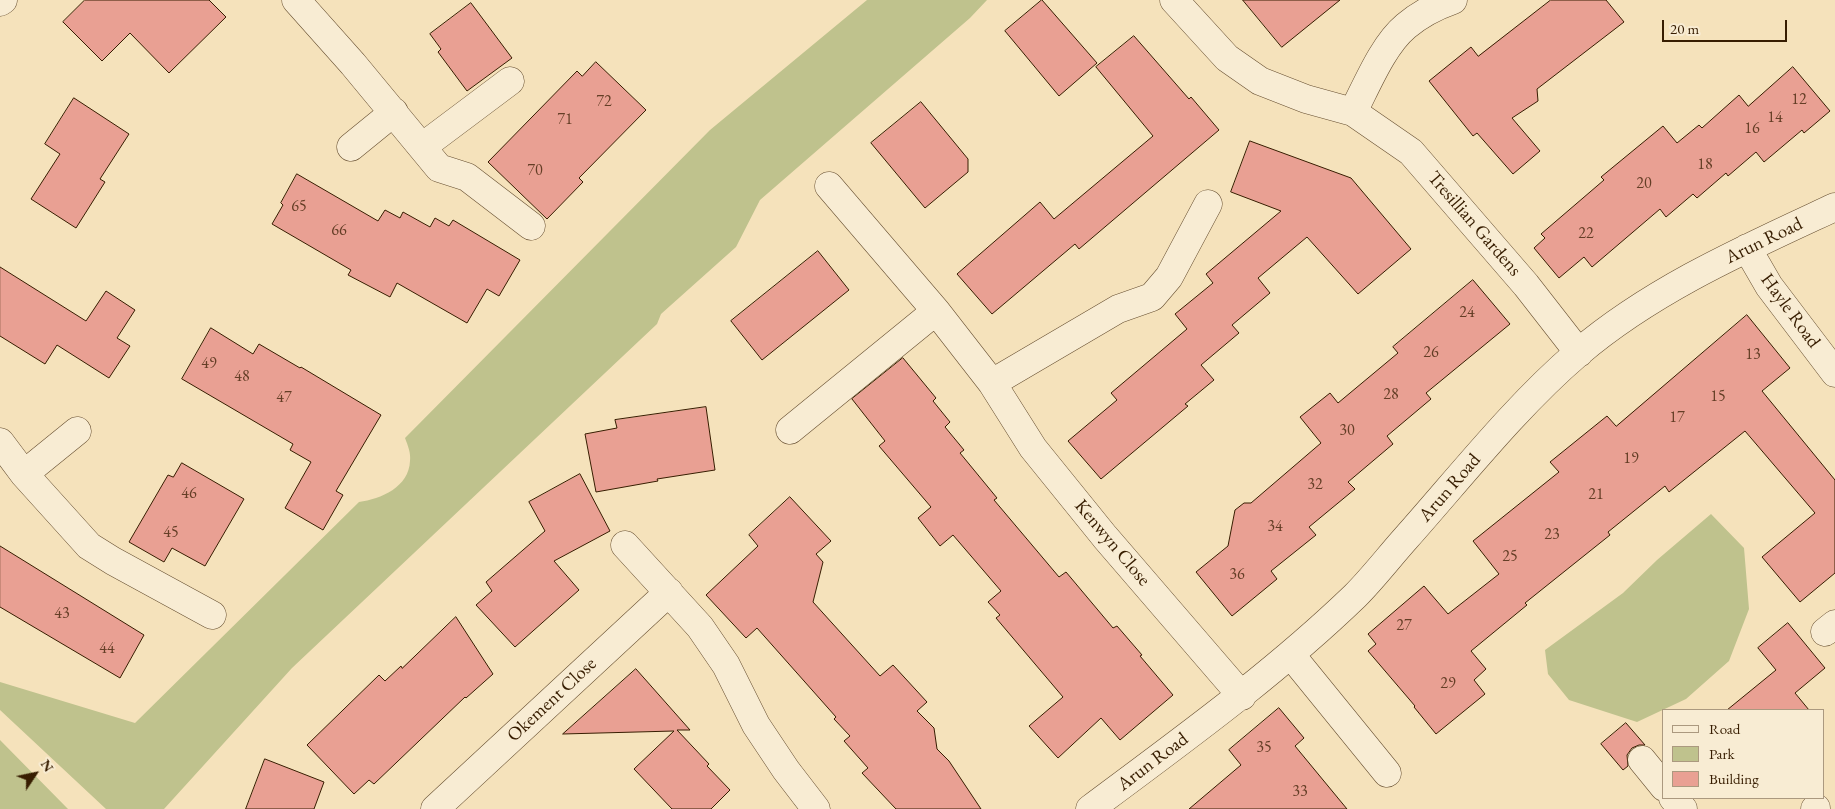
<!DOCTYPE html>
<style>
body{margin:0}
#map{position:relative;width:1835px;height:809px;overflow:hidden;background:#f5e2bb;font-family:"EB Garamond",serif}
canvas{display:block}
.legend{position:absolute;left:1662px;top:709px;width:162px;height:90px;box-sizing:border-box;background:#f8ecd3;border:1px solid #ab997f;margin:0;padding:6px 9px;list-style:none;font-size:15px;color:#371d01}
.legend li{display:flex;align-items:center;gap:10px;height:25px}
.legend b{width:25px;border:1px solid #ab997f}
.north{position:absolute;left:10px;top:749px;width:50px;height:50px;-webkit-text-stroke:4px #f8ecd3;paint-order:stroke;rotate:56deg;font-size:14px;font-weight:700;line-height:20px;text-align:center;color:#371d01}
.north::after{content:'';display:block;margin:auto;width:18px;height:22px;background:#371d01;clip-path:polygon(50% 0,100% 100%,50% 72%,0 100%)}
.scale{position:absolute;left:1662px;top:20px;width:125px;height:22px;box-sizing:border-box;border:2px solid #371d01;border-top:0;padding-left:6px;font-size:15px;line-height:18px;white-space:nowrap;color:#371d01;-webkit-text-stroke:4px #f8ecd3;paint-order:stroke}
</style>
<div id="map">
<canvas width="1835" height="809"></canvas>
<ul class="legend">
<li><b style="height:6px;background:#f8ecd3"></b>Road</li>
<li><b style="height:14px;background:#bfc28d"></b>Park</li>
<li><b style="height:14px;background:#e9a093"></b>Building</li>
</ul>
<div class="north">N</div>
<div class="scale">20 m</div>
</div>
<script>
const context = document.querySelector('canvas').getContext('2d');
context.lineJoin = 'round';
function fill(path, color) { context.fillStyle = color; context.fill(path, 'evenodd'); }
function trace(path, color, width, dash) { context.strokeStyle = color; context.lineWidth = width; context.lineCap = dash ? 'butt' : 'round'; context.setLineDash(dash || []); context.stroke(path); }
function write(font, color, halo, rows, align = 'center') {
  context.font = font + ' "EB Garamond",serif'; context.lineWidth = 4; context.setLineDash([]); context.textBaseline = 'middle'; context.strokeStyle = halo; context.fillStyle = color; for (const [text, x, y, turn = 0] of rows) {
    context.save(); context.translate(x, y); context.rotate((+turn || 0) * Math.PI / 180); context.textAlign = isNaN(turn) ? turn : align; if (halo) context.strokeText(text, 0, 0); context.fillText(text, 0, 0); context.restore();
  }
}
const green = new Path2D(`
 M 867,0 L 987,0 L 970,18 L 760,200 L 736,247 L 661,314 L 657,324 L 292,668 L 164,809 L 106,809 L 0,710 L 0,682 L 135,723 L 359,502 C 381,499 409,487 410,461 C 411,453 408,446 405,438 L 710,130 Z
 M 1711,514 L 1744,548 L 1749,609 L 1729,661 L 1686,699 L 1637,722 L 1569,700 L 1548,674 L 1545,650 L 1623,593 L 1657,560 Z
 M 0,740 L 68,809 L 0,809 Z`);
const building = new Path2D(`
 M 85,0 L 209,0 L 226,17 L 169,73 L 130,33 L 102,61 L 63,22 Z
 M 1042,0 L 1097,63 L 1059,96 L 1005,31 Z
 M 1243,0 L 1340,0 L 1282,47 Z
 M 1551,0 L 1606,0 L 1624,22 L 1537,89 L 1538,101 L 1512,118 L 1540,151 L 1513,174 L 1477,133 L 1473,136 L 1429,81 L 1471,47 L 1478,56 Z
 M 471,3 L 512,58 L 467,91 L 438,52 L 441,49 L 430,34 Z
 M 1134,36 L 1189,99 L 1191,97 L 1219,130 L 1079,249 L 1075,244 L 992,314 L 957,274 L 1040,202 L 1054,219 L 1153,136 L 1096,67 Z
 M 596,62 L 646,110 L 579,178 L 583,182 L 547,219 L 488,162 L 577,71 L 582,76 Z
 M 1793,67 L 1830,111 L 1804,133 L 1802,130 L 1764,162 L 1756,152 L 1728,176 L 1726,173 L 1697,198 L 1693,194 L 1666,217 L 1660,209 L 1592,267 L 1584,257 L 1559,278 L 1534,248 L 1545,238 L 1541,234 L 1604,180 L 1601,177 L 1663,126 L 1677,143 L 1699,125 L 1702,128 L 1739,95 L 1748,106 Z
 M 74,98 L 129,134 L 100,179 L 105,182 L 76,228 L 31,199 L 60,154 L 45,144 Z
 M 921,102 L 968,159 L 968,172 L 925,208 L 871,143 Z
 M 1250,141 L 1351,178 L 1411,249 L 1358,294 L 1307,237 L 1258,278 L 1270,293 L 1232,325 L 1239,333 L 1201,365 L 1214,380 L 1185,404 L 1188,406 L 1101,479 L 1068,441 L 1117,400 L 1111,393 L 1187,329 L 1175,314 L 1213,283 L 1206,274 L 1281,211 L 1231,192 Z
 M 297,174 L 378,221 L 385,210 L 400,218 L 403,212 L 430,227 L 435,218 L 449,226 L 453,220 L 520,260 L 499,296 L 487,289 L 467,323 L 397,283 L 390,297 L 348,275 L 351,270 L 272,224 L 283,205 L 281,203 Z
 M 818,251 L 849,290 L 762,360 L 731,321 Z
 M 0,267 L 86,321 L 106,291 L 135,310 L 117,338 L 130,346 L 109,378 L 57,345 L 45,364 L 0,336 Z
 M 1473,280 L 1510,324 L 1426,393 L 1431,399 L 1387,436 L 1393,444 L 1348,482 L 1355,489 L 1309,527 L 1316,535 L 1271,571 L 1277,579 L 1232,616 L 1196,572 L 1228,546 L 1235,510 L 1244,503 L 1251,503 L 1321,443 L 1300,417 L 1330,393 L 1338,403 L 1398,353 L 1393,347 Z
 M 1747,315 L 1790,368 L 1762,391 L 1835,480 L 1835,573 L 1800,602 L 1762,557 L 1815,513 L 1745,431 L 1669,492 L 1665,486 L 1608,532 L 1610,535 L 1525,603 L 1527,605 L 1471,651 L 1486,669 L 1474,680 L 1485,694 L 1436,734 L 1414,707 L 1415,706 L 1368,651 L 1376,644 L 1368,634 L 1424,586 L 1448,614 L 1499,574 L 1473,541 L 1559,472 L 1550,462 L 1607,416 L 1616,426 Z
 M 211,328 L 253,354 L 259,344 L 300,368 L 301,367 L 381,415 L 336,491 L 343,495 L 323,530 L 285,508 L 311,462 L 290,450 L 293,444 L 182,379 Z
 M 903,358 L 936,398 L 933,401 L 950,422 L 945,427 L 964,450 L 960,453 L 997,498 L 994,500 L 1059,577 L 1066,572 L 1113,628 L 1117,626 L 1142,655 L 1140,656 L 1173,695 L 1120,740 L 1101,718 L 1058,758 L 1029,726 L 1063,697 L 996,618 L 1000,615 L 988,602 L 1001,591 L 953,535 L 940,546 L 918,518 L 931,507 L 879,446 L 885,441 L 852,399 Z
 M 706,407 L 715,470 L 657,479 L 658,481 L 596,492 L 585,434 L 617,428 L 615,420 Z
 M 182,463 L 244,499 L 205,566 L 172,548 L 164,562 L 129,542 L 168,475 L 173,477 Z
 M 580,474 L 610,531 L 554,561 L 579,590 L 515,647 L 476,605 L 492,591 L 486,582 L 545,531 L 529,502 Z
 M 790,497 L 831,541 L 816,554 L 823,562 L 813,602 L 880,676 L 893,665 L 927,702 L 917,711 L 934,728 L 937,749 L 949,761 L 981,809 L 896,809 L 862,773 L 868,768 L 844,741 L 850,736 L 834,719 L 836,717 L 757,628 L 746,638 L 706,595 L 758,546 L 749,535 Z
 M 0,546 L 144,635 L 120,678 L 0,607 Z
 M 456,617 L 493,674 L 466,698 L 465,697 L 374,784 L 369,780 L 354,794 L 307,745 L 379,675 L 385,681 L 401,666 L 402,668 Z
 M 1788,623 L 1825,668 L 1795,693 L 1809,710 L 1727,710 L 1776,670 L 1758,648 Z
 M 636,669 L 690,730 L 677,730 L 709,764 L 707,766 L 730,790 L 711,809 L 672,809 L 634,769 L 674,731 L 563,734 Z
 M 1279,708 L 1304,738 L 1295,746 L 1347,809 L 1189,809 L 1241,765 L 1229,750 Z
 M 1626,723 L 1645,745 L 1639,745 L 1632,748 L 1627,755 L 1628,766 L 1623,770 L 1601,744 Z
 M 265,759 L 324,782 L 314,809 L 246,809 Z`);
const minor = new Path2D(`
 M 296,0 L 353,64 L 439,168 L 467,177 L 531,226
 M 1174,0 L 1227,58 L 1260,81 L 1306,99 L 1353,112 L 1411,152 L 1526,285 L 1579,353
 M 0,2 L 3,0
 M 1353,112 C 1367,85 1383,45 1406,26 C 1420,14 1436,6 1453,0
 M 351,147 L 394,112
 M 422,147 L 510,81
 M 829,186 L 936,311 L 992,383 L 1033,448 L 1105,537 L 1242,696
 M 1747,248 L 1769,286 L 1835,373
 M 992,383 L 1118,309 L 1152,297 L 1169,277 L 1208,204
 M 790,430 L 936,311
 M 0,442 L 24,474 L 89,546 L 113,561 L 212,615
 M 24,474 L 77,431
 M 625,545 L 700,627 L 726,665 L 756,725 L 786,770 L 816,809
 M 1825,632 L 1835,624
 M 1291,655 L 1387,773
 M 1642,760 L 1664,787
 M 1673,798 L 1683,809
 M 435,809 L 669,592
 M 1090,809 C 1181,741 1273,675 1355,596 C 1373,578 1389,557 1406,538 C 1461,476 1516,406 1578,353 C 1653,289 1747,248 1835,207
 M 1815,809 L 1816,808`);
const numberNames = [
 ["12",1799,100],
 ["72",604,102],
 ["14",1775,118],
 ["71",565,120],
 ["16",1752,129],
 ["18",1705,165],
 ["70",535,171],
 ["20",1644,184],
 ["65",299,207],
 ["66",339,231],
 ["22",1586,234],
 ["24",1467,313],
 ["26",1431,353],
 ["13",1753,355],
 ["49",209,364],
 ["48",242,377],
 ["28",1391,395],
 ["15",1718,397],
 ["47",284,398],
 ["17",1677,418],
 ["30",1347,431],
 ["19",1631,459],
 ["32",1315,485],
 ["46",189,494],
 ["21",1596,495],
 ["34",1275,527],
 ["45",171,533],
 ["23",1552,535],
 ["25",1510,557],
 ["36",1237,575],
 ["43",62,614],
 ["27",1404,626],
 ["44",107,649],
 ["29",1448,684],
 ["35",1264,748],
 ["33",1300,792]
];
const streetNames = [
 ["Tresillian Gardens",1474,224,49],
 ["Arun Road",1764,241,-26],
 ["Hayle Road",1790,311,54],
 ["Arun Road",1450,488,-49],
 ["Kenwyn Close",1112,543,50],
 ["Okement Close",552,700,-43],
 ["Arun Road",1153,762,-37]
];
fill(green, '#bfc28d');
fill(building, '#e9a093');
trace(building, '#371d01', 1);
trace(minor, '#664e30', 29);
trace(minor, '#f8ecd3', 28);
write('16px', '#643e26', null, numberNames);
write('19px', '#371d01', '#f8ecd3', streetNames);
</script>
